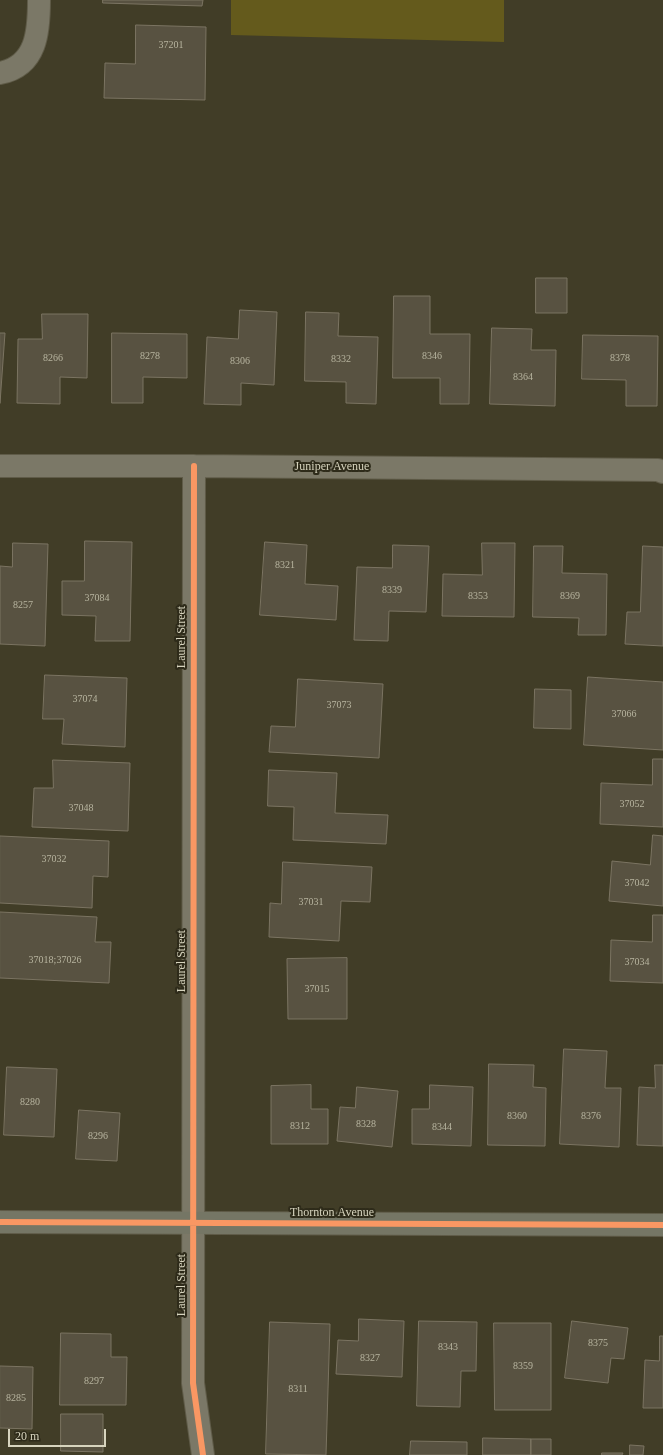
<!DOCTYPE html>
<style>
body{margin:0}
#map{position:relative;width:663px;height:1455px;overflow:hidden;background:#413d27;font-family:Georgia,serif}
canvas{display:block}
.scale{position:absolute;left:8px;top:1429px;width:98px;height:18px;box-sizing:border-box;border:2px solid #d7d4be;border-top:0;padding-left:5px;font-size:12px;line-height:14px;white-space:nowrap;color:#d7d4be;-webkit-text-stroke:3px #2e2b1a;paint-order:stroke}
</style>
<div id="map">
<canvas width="663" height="1455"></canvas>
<div class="scale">20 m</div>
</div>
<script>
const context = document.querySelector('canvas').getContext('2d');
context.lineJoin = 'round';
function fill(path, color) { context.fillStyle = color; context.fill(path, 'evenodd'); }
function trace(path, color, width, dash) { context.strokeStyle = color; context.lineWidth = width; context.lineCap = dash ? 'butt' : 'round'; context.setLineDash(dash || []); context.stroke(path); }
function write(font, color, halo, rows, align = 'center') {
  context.font = font + ' Georgia,serif'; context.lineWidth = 4; context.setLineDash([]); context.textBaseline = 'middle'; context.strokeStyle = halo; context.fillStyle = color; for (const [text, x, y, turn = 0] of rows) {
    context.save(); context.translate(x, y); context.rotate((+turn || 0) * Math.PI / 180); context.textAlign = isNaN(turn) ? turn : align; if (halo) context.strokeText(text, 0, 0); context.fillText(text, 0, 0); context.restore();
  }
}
const green = new Path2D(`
 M 231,0 L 504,0 L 504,42 L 231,35 Z`);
const building = new Path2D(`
 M 103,0 L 203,0 L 202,6 L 103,3 Z
 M 136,25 L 206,27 L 205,100 L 104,98 L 105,63 L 135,64 Z
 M 536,278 L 567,278 L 567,313 L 536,313 Z
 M 394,296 L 430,296 L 430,334 L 470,334 L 469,404 L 440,404 L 440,378 L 393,378 Z
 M 240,310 L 277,312 L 274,385 L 241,383 L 241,405 L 204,404 L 207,337 L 238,339 Z
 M 306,312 L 339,313 L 338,336 L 378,337 L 376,404 L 346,403 L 346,382 L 305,381 Z
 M 42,314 L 88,314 L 87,378 L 60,377 L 60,404 L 17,403 L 18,339 L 42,339 Z
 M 492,328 L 532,329 L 531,350 L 556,350 L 555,406 L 490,404 Z
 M 0,333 L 5,333 L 0,403 Z
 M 112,333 L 187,334 L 187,378 L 143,377 L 143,403 L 112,403 Z
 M 583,335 L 658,336 L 657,406 L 626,406 L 626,380 L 582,379 Z
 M 85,541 L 132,542 L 130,641 L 95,641 L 96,616 L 62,615 L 62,581 L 84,581 Z
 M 265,542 L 307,545 L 305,584 L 338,586 L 336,620 L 260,615 Z
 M 13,543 L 48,544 L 45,646 L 0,644 L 0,566 L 12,567 Z
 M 482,543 L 515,543 L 514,617 L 442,616 L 443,574 L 482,575 Z
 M 393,545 L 429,546 L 426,612 L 389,611 L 388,641 L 354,640 L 357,567 L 392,568 Z
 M 534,546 L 563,546 L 562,573 L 607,574 L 606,635 L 578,635 L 579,618 L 533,617 Z
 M 643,546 L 663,547 L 663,646 L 625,644 L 627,612 L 640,612 Z
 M 45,675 L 127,678 L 125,747 L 62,744 L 64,719 L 43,719 Z
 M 588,677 L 663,682 L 663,750 L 584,745 Z
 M 298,679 L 383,684 L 379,758 L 269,752 L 271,726 L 295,727 Z
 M 535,689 L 571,690 L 571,729 L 534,728 Z
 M 653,759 L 663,759 L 663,827 L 600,824 L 601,783 L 652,785 Z
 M 53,760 L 130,763 L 128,831 L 32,827 L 34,788 L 53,788 Z
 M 269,770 L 337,773 L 335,813 L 388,815 L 386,844 L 293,840 L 294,807 L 268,806 Z
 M 653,835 L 663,836 L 663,906 L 609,901 L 612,861 L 650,865 Z
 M 0,836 L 109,841 L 108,877 L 93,876 L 92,908 L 0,903 Z
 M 283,862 L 372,867 L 370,902 L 341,901 L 339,941 L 269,937 L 270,903 L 281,904 Z
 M 0,912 L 97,917 L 95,942 L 111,942 L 109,983 L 0,978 Z
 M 653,915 L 663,915 L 663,983 L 610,981 L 611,940 L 652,942 Z
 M 347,958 L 347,1019 L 288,1019 L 287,959 Z
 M 564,1049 L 607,1051 L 605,1088 L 621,1088 L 619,1147 L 560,1144 Z
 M 489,1064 L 534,1065 L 533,1087 L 546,1088 L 545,1146 L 488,1145 Z
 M 655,1065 L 663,1065 L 663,1146 L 637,1145 L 639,1087 L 655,1088 Z
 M 7,1067 L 57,1069 L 54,1137 L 4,1135 Z
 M 311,1085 L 311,1109 L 328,1109 L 328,1144 L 271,1144 L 271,1086 Z
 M 430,1085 L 473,1087 L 471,1146 L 412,1144 L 412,1109 L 429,1109 Z
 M 357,1087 L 398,1091 L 392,1147 L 337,1141 L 340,1107 L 355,1108 Z
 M 79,1110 L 120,1113 L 117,1161 L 76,1159 Z
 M 359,1319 L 404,1321 L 402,1377 L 336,1374 L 338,1340 L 358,1341 Z
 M 419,1321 L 477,1322 L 476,1371 L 461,1371 L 460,1407 L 417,1406 Z
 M 572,1321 L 628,1328 L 624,1359 L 611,1358 L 608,1383 L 565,1378 Z
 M 270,1322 L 330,1324 L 326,1455 L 266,1454 Z
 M 494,1323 L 551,1323 L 551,1410 L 495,1410 Z
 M 61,1333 L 111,1334 L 111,1357 L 127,1357 L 126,1405 L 60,1405 Z
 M 660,1336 L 663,1336 L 663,1408 L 643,1408 L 645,1360 L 659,1361 Z
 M 0,1366 L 33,1367 L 32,1429 L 0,1428 Z
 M 61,1414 L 103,1414 L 103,1452 L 61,1451 Z
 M 483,1438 L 531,1439 L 531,1455 L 483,1455 Z
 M 531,1439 L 551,1439 L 551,1455 L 531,1455 Z
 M 411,1441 L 467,1442 L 467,1455 L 410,1455 Z
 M 630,1445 L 644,1446 L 643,1455 L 630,1455 Z
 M 602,1453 L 623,1453 L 622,1455 L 602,1455 Z`);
const street = new Path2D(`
 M 0,73 C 37,66 39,31 39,0
 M 0,466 L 194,466 L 658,470 L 663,472
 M 194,466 L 193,1383 L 203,1455`);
const secondary = new Path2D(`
 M 0,1222 L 663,1225`);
const cycleway = new Path2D(`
 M 194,466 L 193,1383 L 203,1455
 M 0,1222 L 663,1225`);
const numberNames = [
 ["37201",171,45],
 ["8278",150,356],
 ["8346",432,356],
 ["8266",53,358],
 ["8378",620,358],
 ["8332",341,359],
 ["8306",240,361],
 ["8364",523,377],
 ["8321",285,565],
 ["8339",392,590],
 ["8353",478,596],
 ["8369",570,596],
 ["37084",97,598],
 ["8257",23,605],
 ["37074",85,699],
 ["37073",339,705],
 ["37066",624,714],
 ["37052",632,804],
 ["37048",81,808],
 ["37032",54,859],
 ["37042",637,883],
 ["37031",311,902],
 ["37018;37026",55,960],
 ["37034",637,962],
 ["37015",317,989],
 ["8280",30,1102],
 ["8360",517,1116],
 ["8376",591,1116],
 ["8328",366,1124],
 ["8312",300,1126],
 ["8344",442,1127],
 ["8296",98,1136],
 ["8375",598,1343],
 ["8343",448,1347],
 ["8327",370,1358],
 ["8359",523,1366],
 ["8297",94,1381],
 ["8311",298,1389],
 ["8285",16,1398]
];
const streetNames = [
 ["Juniper Avenue",332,467],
 ["Laurel Street",182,637,-90],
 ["Laurel Street",182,961,-90],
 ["Thornton Avenue",332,1213],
 ["Laurel Street",182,1285,-90]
];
fill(green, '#645a1c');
fill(building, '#585241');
trace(building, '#7b7462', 1);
trace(street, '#5f5b48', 24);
trace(secondary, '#5f5b48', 24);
trace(street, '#7b7867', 22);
trace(secondary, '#757665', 22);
trace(cycleway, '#f99763', 6);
write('10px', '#b7b49f', null, numberNames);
write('12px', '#d7d4be', '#2e2b1a', streetNames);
</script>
